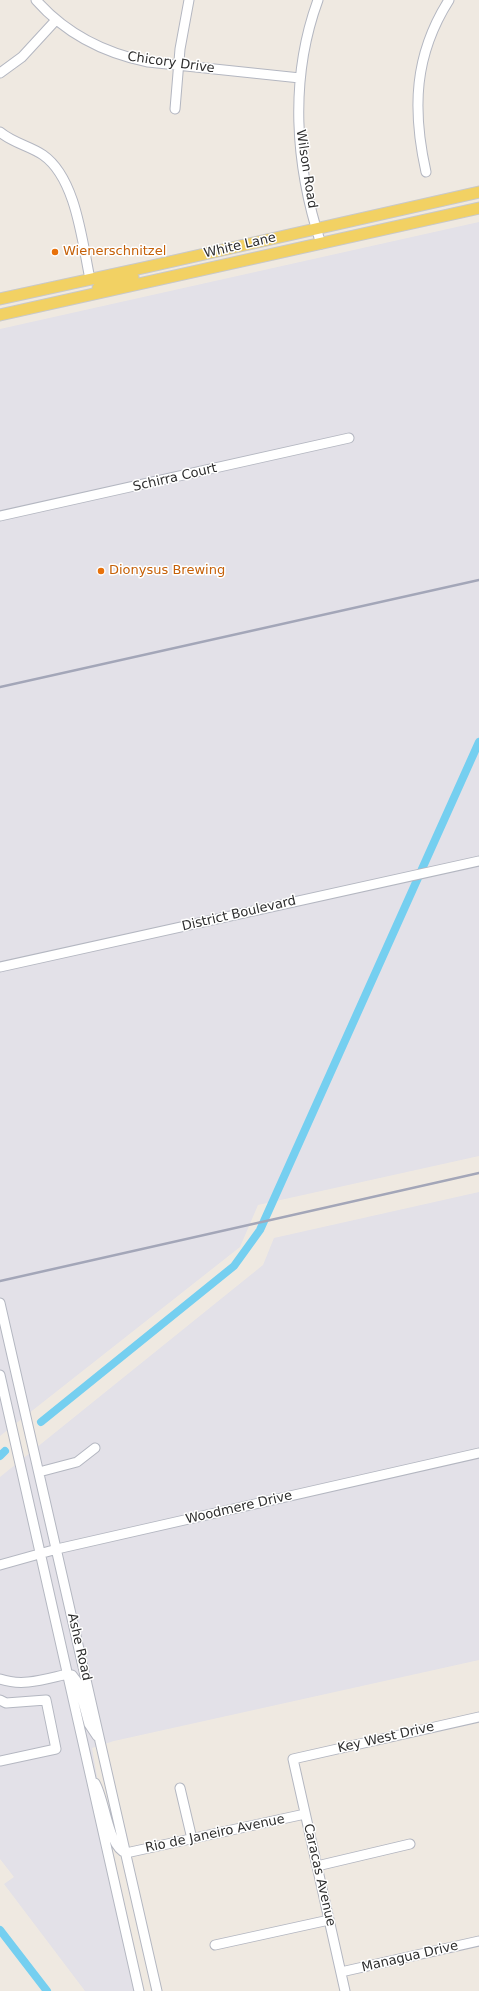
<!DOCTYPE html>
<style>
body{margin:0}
canvas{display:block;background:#efe9e1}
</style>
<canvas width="479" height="1991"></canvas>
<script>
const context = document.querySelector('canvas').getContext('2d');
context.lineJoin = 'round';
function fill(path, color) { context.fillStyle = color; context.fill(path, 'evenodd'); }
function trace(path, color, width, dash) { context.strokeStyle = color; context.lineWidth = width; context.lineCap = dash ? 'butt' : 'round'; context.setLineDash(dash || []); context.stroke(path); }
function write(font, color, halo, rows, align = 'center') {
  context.font = font + ' "DejaVu Sans",sans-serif'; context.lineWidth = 3; context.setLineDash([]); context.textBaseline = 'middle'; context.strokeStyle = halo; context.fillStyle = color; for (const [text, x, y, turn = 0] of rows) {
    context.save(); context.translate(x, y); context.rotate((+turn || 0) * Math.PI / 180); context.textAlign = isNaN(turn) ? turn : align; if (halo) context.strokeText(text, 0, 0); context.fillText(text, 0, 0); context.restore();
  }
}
const industrial = new Path2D(`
 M 479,222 L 479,1156 L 258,1205 L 240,1247 L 0,1436 L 0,329 Z
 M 479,1192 L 479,1660 L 114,1741 L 92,1748 L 134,1991 L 85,1991 L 4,1884 L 14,1877 L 0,1859 L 0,1477 L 263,1265 L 274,1238 Z`);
const canal = new Path2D(`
 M 41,1422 L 234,1266 L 260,1230 L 479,742
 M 0,1456 L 5,1451
 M 0,1930 L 47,1991`);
const minor = new Path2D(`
 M 36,0 C 66,34 104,53 148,62 L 300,78
 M 318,0 C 289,79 295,165 321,244
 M 0,73 L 22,57 L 56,20
 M 175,109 L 180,49 L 189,0
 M 0,132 C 13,143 30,146 43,155 C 76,178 82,241 90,279
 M 426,172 C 412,109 414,55 449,0
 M 0,516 L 349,438
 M 0,967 L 479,861
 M 0,1303 L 157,1991
 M 0,1375 L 139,1991
 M 39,1472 L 77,1462 L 95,1448
 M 0,1565 L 57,1549 L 479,1453
 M 0,1679 C 23,1687 45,1679 68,1674 L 72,1675 L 78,1683 L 89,1724 L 97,1736
 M 0,1700 L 6,1703 L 46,1700 L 56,1749 L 0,1761
 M 95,1783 C 105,1800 108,1847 126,1853 L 305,1814
 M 180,1788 L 192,1839
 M 317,1866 L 410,1844
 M 215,1945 L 329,1920
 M 341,1972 L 479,1941
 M 345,1991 L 293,1759 L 479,1717`);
const major = new Path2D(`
 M 98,288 L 101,286 L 133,277
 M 0,299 L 147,267 L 479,192
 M 0,315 L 479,208`);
const rail = new Path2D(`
 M 0,687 L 479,580
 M 0,1281 L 479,1173`);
const markers = [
 [55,252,4,"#e8710a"],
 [101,571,4,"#e8710a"]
];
const streetNames = [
 ["Chicory Drive",171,63,8],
 ["Wilson Road",306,169,81],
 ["White Lane",240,246,-13],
 ["Schirra Court",175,478,-13],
 ["District Boulevard",239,914,-13],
 ["Woodmere Drive",239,1508,-13],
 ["Ashe Road",79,1647,77],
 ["Key West Drive",386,1738,-13],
 ["Rio de Janeiro Avenue",215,1834,-12],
 ["Caracas Avenue",319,1875,77],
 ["Managua Drive",410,1957,-13]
];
const foodNames = [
 ["Wienerschnitzel",63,252],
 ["Dionysus Brewing",109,571]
];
fill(industrial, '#e3e1e8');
trace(canal, '#75cff0', 8);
trace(minor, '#b4b7c1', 11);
trace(major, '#c9c9c9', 13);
trace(minor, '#fff', 9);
trace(major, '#f2d163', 11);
trace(rail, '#a3a6b8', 2.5);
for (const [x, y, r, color] of markers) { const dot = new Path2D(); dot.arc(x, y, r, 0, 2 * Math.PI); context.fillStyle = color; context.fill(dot); trace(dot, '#fff', 1.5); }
write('13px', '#2e2e2e', '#fff', streetNames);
write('13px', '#c56008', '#fff', foodNames, 'left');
</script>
